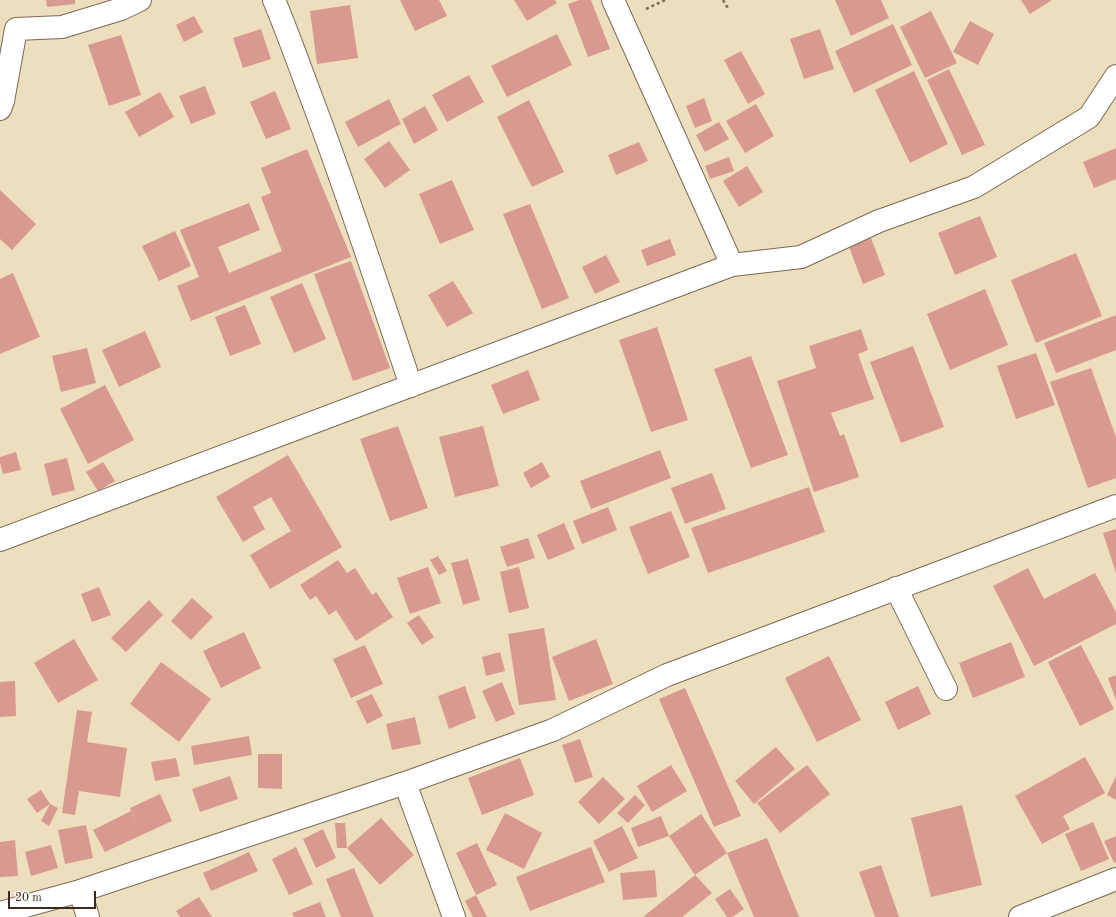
<!DOCTYPE html>
<style>
body{margin:0}
#map{position:relative;width:1116px;height:917px;overflow:hidden;background:#eddfbe;font-family:"Old Standard TT",serif}
canvas{display:block}
.scale{position:absolute;left:8px;top:891px;width:88px;height:18px;box-sizing:border-box;border:2px solid #3b2a1e;border-top:0;padding-left:5px;font-size:12px;line-height:14px;white-space:nowrap;color:#3b2a1e;-webkit-text-stroke:3px #f6f6f2;paint-order:stroke}
</style>
<div id="map">
<canvas width="1116" height="917"></canvas>
<div class="scale">20 m</div>
</div>
<script>
const context = document.querySelector('canvas').getContext('2d');
context.lineJoin = 'round';
function fill(path, color) { context.fillStyle = color; context.fill(path, 'evenodd'); }
function trace(path, color, width, dash) { context.strokeStyle = color; context.lineWidth = width; context.lineCap = dash ? 'butt' : 'round'; context.setLineDash(dash || []); context.stroke(path); }
const building = new Path2D(`
 M 46,0 L 75,0 L 75,4 L 47,7 Z
 M 400,0 L 439,0 L 447,16 L 415,31 Z
 M 514,0 L 555,0 L 557,3 L 527,21 Z
 M 579,0 L 591,0 L 610,49 L 588,57 L 568,4 Z
 M 835,0 L 881,0 L 889,18 L 851,36 Z
 M 1021,0 L 1052,0 L 1030,14 Z
 M 350,5 L 358,58 L 317,64 L 310,11 Z
 M 931,11 L 957,63 L 925,78 L 900,27 Z
 M 194,16 L 203,32 L 184,42 L 176,25 Z
 M 970,21 L 994,34 L 978,65 L 953,52 Z
 M 893,24 L 912,65 L 854,93 L 835,51 Z
 M 261,29 L 271,59 L 243,68 L 233,38 Z
 M 820,29 L 834,69 L 804,79 L 790,39 Z
 M 557,34 L 572,65 L 507,97 L 491,66 Z
 M 121,35 L 141,95 L 109,106 L 88,45 Z
 M 741,51 L 765,94 L 748,104 L 724,60 Z
 M 949,69 L 985,145 L 962,155 L 927,80 Z
 M 914,71 L 948,144 L 910,163 L 875,90 Z
 M 469,75 L 484,102 L 447,122 L 432,95 Z
 M 205,86 L 216,114 L 191,124 L 179,96 Z
 M 275,91 L 291,129 L 266,139 L 250,102 Z
 M 160,92 L 174,117 L 139,137 L 125,112 Z
 M 704,98 L 712,121 L 695,128 L 686,106 Z
 M 389,99 L 401,124 L 358,147 L 345,122 Z
 M 529,100 L 564,172 L 532,187 L 497,117 Z
 M 756,104 L 774,136 L 745,153 L 726,121 Z
 M 425,106 L 438,130 L 414,144 L 402,119 Z
 M 719,122 L 729,139 L 705,152 L 696,135 Z
 M 389,141 L 410,170 L 385,188 L 364,159 Z
 M 639,142 L 648,161 L 616,175 L 608,155 Z
 M 1116,148 L 1116,179 L 1094,188 L 1083,162 Z
 M 307,149 L 351,257 L 191,321 L 177,286 L 199,277 L 180,230 L 249,203 L 260,230 L 218,247 L 229,273 L 282,251 L 261,197 L 271,193 L 261,168 Z
 M 729,157 L 734,171 L 710,179 L 705,166 Z
 M 747,166 L 763,192 L 739,207 L 723,181 Z
 M 452,180 L 474,230 L 440,244 L 419,194 Z
 M 0,190 L 36,224 L 12,250 L 0,239 Z
 M 530,204 L 569,298 L 542,309 L 503,214 Z
 M 980,216 L 997,257 L 955,275 L 938,233 Z
 M 175,231 L 191,266 L 159,281 L 142,246 Z
 M 871,238 L 885,275 L 863,284 L 849,247 Z
 M 670,239 L 676,255 L 647,266 L 641,250 Z
 M 1076,253 L 1102,316 L 1036,343 L 1011,280 Z
 M 606,255 L 620,282 L 595,294 L 582,267 Z
 M 351,261 L 390,368 L 353,381 L 314,274 Z
 M 13,273 L 40,337 L 0,354 L 0,279 Z
 M 453,281 L 473,313 L 447,327 L 428,295 Z
 M 302,283 L 326,339 L 294,353 L 270,297 Z
 M 985,289 L 1008,345 L 950,370 L 927,314 Z
 M 245,305 L 261,344 L 230,356 L 215,317 Z
 M 1116,315 L 1116,350 L 1056,373 L 1044,343 Z
 M 657,327 L 688,420 L 651,432 L 619,340 Z
 M 861,329 L 868,350 L 858,354 L 874,399 L 831,413 L 840,436 L 844,434 L 859,477 L 814,492 L 777,381 L 816,368 L 809,346 Z
 M 145,331 L 161,367 L 119,387 L 102,350 Z
 M 913,346 L 944,427 L 901,443 L 870,362 Z
 M 87,348 L 96,383 L 61,392 L 52,356 Z
 M 1036,353 L 1055,405 L 1016,419 L 997,366 Z
 M 751,356 L 788,455 L 751,468 L 714,369 Z
 M 1091,368 L 1116,437 L 1116,478 L 1088,488 L 1050,382 Z
 M 528,370 L 540,400 L 503,414 L 491,385 Z
 M 105,385 L 134,440 L 88,464 L 60,409 Z
 M 398,426 L 428,508 L 390,521 L 360,439 Z
 M 483,426 L 499,486 L 455,497 L 439,437 Z
 M 660,450 L 671,478 L 591,509 L 580,481 Z
 M 16,452 L 21,470 L 3,474 L 0,463 L 0,457 Z
 M 288,455 L 342,547 L 270,589 L 250,555 L 291,531 L 271,497 L 253,507 L 265,529 L 243,542 L 216,497 Z
 M 67,458 L 75,490 L 52,496 L 44,464 Z
 M 103,462 L 115,481 L 98,491 L 86,472 Z
 M 542,462 L 550,477 L 531,488 L 523,473 Z
 M 712,473 L 726,509 L 685,524 L 671,488 Z
 M 809,487 L 825,532 L 708,573 L 691,528 Z
 M 608,507 L 617,530 L 582,544 L 573,521 Z
 M 671,511 L 690,557 L 648,574 L 629,527 Z
 M 564,523 L 575,549 L 548,560 L 537,535 Z
 M 1116,529 L 1116,573 L 1103,533 Z
 M 528,538 L 535,558 L 507,567 L 500,547 Z
 M 438,556 L 447,571 L 439,575 L 430,560 Z
 M 468,559 L 480,600 L 463,605 L 451,563 Z
 M 338,560 L 347,573 L 355,568 L 372,595 L 376,592 L 393,617 L 356,641 L 336,610 L 329,615 L 316,596 L 310,600 L 300,585 Z
 M 428,567 L 441,603 L 410,614 L 397,578 Z
 M 519,567 L 529,608 L 509,613 L 500,572 Z
 M 1028,568 L 1044,599 L 1095,573 L 1116,612 L 1116,624 L 1034,666 L 993,586 Z
 M 99,587 L 111,615 L 92,622 L 81,594 Z
 M 192,598 L 213,617 L 191,640 L 171,621 Z
 M 149,600 L 163,615 L 126,652 L 111,638 Z
 M 419,615 L 434,637 L 422,645 L 407,623 Z
 M 544,628 L 556,700 L 519,705 L 508,634 Z
 M 244,632 L 261,668 L 221,688 L 203,651 Z
 M 74,639 L 98,680 L 58,703 L 34,663 Z
 M 596,639 L 613,684 L 569,701 L 552,657 Z
 M 1011,642 L 1025,677 L 973,698 L 959,663 Z
 M 365,645 L 383,684 L 351,698 L 333,659 Z
 M 1081,645 L 1114,709 L 1080,726 L 1048,662 Z
 M 500,652 L 505,671 L 486,676 L 482,657 Z
 M 829,656 L 861,720 L 817,742 L 785,678 Z
 M 161,662 L 211,699 L 179,742 L 130,704 Z
 M 1116,675 L 1116,700 L 1108,678 Z
 M 15,681 L 16,716 L 0,717 L 0,682 Z
 M 502,682 L 515,714 L 496,722 L 482,691 Z
 M 465,686 L 476,718 L 449,729 L 438,696 Z
 M 918,686 L 931,714 L 898,730 L 885,702 Z
 M 685,688 L 741,816 L 714,827 L 659,699 Z
 M 372,694 L 383,716 L 367,724 L 356,701 Z
 M 77,710 L 92,712 L 87,742 L 127,748 L 120,797 L 79,791 L 75,815 L 62,813 Z
 M 415,717 L 421,744 L 392,750 L 386,724 Z
 M 249,736 L 252,755 L 194,765 L 191,746 Z
 M 580,739 L 593,777 L 575,783 L 562,745 Z
 M 776,747 L 795,769 L 754,804 L 735,781 Z
 M 258,754 L 282,754 L 282,789 L 258,788 Z
 M 1085,757 L 1105,793 L 1063,816 L 1070,829 L 1042,844 L 1015,796 Z
 M 176,758 L 180,776 L 155,781 L 151,762 Z
 M 520,758 L 534,795 L 482,815 L 468,778 Z
 M 671,765 L 687,791 L 652,812 L 637,786 Z
 M 807,765 L 830,794 L 780,833 L 757,803 Z
 M 230,776 L 238,799 L 200,812 L 192,789 Z
 M 1116,776 L 1116,800 L 1107,795 Z
 M 603,777 L 625,799 L 599,824 L 578,802 Z
 M 41,790 L 50,804 L 58,808 L 49,826 L 41,821 L 50,804 L 37,813 L 27,799 Z
 M 160,794 L 172,821 L 105,852 L 93,830 L 131,811 L 137,823 L 130,808 Z
 M 635,795 L 645,805 L 628,823 L 617,813 Z
 M 962,805 L 982,885 L 931,897 L 911,818 Z
 M 505,813 L 542,833 L 524,869 L 486,850 Z
 M 701,814 L 727,853 L 767,838 L 799,917 L 754,917 L 727,853 L 695,875 L 712,893 L 682,917 L 643,917 L 695,875 L 669,836 Z
 M 661,816 L 669,836 L 638,847 L 631,828 Z
 M 381,818 L 414,855 L 380,885 L 347,848 L 337,848 L 335,823 L 345,823 L 347,848 Z
 M 1093,822 L 1109,859 L 1081,871 L 1065,834 Z
 M 86,825 L 93,858 L 65,864 L 58,830 Z
 M 622,826 L 638,858 L 609,872 L 593,841 Z
 M 323,829 L 336,858 L 316,868 L 303,839 Z
 M 1116,836 L 1116,862 L 1114,863 L 1104,841 Z
 M 15,840 L 18,876 L 0,877 L 0,842 Z
 M 477,843 L 497,885 L 476,895 L 456,853 Z
 M 51,845 L 58,868 L 31,876 L 25,852 Z
 M 296,847 L 313,884 L 289,895 L 272,859 Z
 M 591,847 L 605,882 L 530,911 L 516,877 Z
 M 249,852 L 258,871 L 211,891 L 203,873 Z
 M 881,865 L 899,917 L 875,917 L 859,872 Z
 M 354,868 L 374,917 L 341,917 L 326,879 Z
 M 655,870 L 657,897 L 623,900 L 620,873 Z
 M 730,889 L 744,909 L 732,917 L 727,917 L 715,899 Z
 M 476,895 L 487,917 L 473,917 L 465,901 Z
 M 199,897 L 212,917 L 180,917 L 176,911 Z
 M 320,902 L 326,917 L 294,917 L 292,913 Z`);
const path = new Path2D(`
 M 723,0 L 729,10
 M 646,9 L 665,0`);
const minor = new Path2D(`
 M 274,0 C 289,36 302,73 316,110 C 350,201 380,293 411,386
 M 0,109 L 3,101 L 16,29 L 62,27 L 121,9 L 140,0
 M 732,265 L 801,257 L 879,221 L 974,187 L 1089,117 L 1116,76
 M 0,540 L 732,265 L 613,0
 M 896,588 L 946,689
 M 405,783 L 454,917
 M 80,891 L 88,917
 M 0,913 L 80,891 L 405,783 L 553,730 L 667,675 L 1116,506
 M 1020,917 L 1116,879`);
fill(building, '#d89990');
trace(minor, '#796956', 24);
trace(path, '#796956', 2.5, [3, 3]);
trace(minor, '#fff', 22);
</script>
